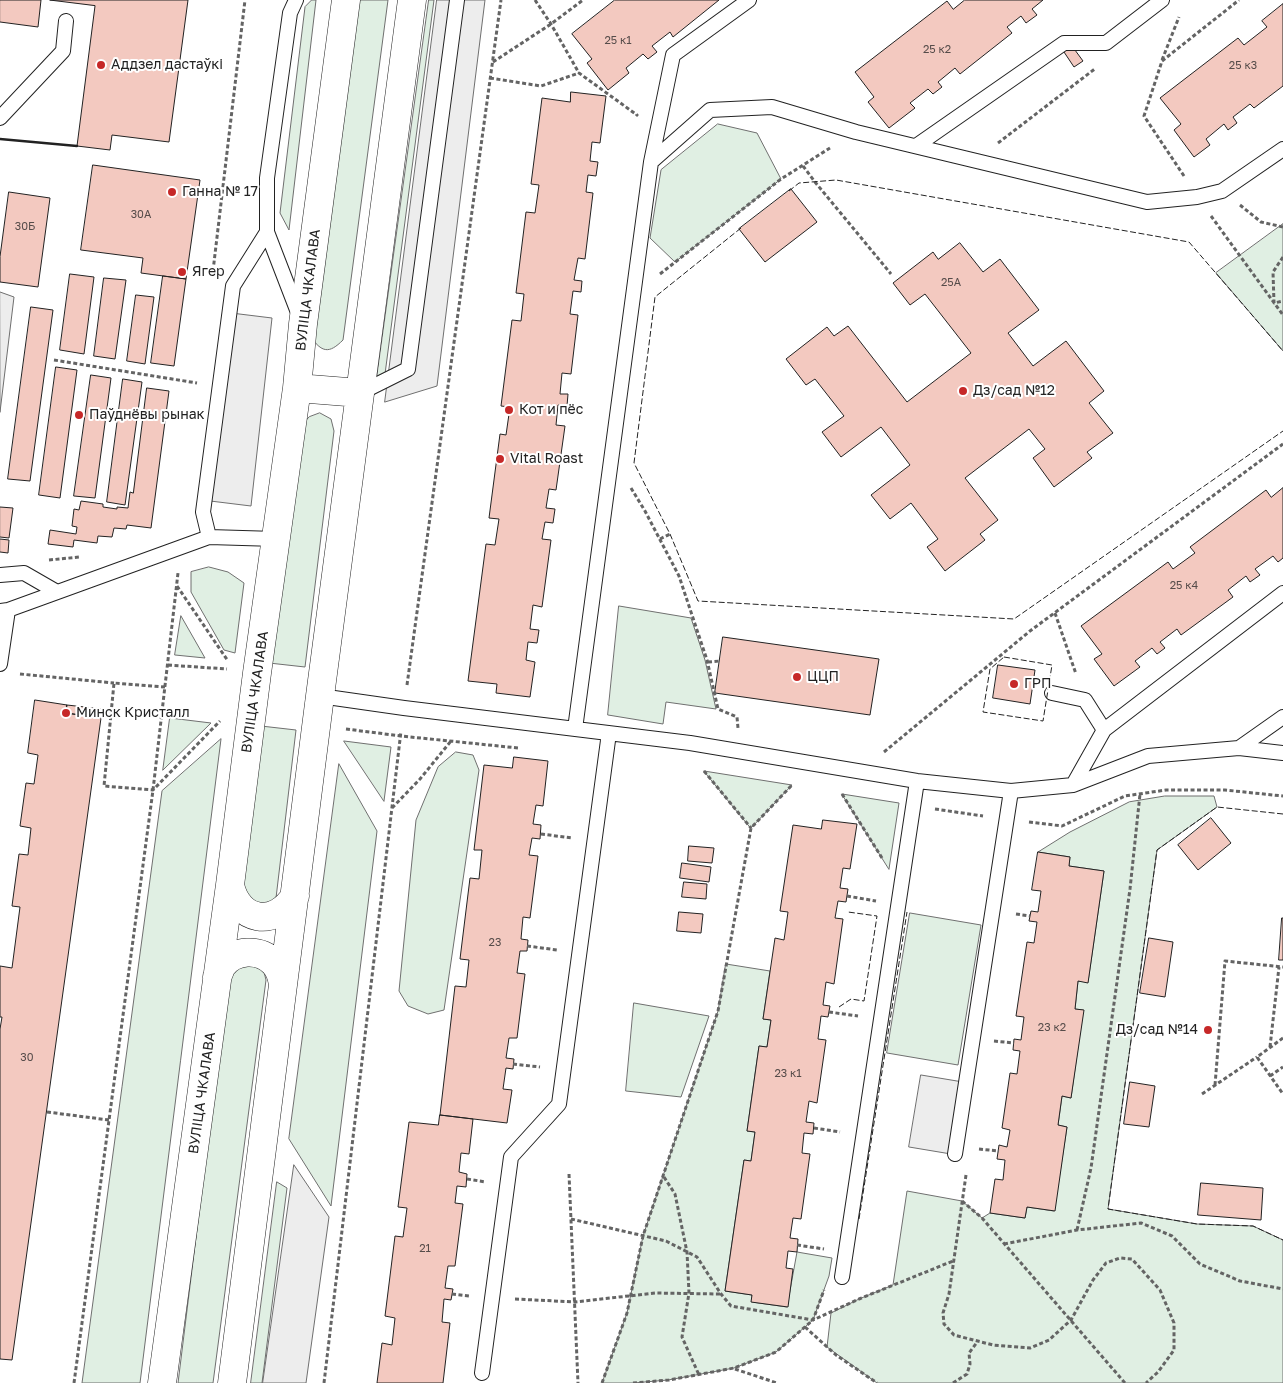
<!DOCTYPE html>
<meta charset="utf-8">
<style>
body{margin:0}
canvas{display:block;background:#fff}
</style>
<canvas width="1283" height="1383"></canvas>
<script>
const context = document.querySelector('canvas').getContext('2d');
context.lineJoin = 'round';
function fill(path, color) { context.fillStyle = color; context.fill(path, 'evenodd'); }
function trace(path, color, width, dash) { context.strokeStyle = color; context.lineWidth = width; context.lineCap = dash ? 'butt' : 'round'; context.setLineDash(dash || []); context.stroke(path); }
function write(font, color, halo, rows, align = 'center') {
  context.font = font + ' "Golos Text",sans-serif'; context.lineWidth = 4; context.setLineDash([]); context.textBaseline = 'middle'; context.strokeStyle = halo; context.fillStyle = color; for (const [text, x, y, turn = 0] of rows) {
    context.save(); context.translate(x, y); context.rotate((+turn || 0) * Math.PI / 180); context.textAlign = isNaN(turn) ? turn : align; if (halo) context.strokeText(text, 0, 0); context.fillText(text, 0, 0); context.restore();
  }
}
const green = new Path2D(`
 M 312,0 L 316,0 L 289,230 L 280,213 L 305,7 Z
 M 355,0 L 388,0 L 343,340 C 329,354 322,353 310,336 Z
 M 429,0 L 434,0 L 385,374 L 377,377 Z
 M 718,124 L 757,133 L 781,179 L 675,262 L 650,238 L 661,170 Z
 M 1283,224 L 1283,351 L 1216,273 Z
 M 320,413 L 331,419 L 334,431 L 305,667 L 269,663 L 300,427 L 309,417 Z
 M 209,567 L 228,572 L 244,583 L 235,653 L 224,650 L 191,592 L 191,572 Z
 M 619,606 L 691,618 L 705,660 L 716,709 L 666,702 L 663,724 L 608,715 Z
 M 181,616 L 205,658 L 175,655 Z
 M 170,718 L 211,723 L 163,770 Z
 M 261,726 L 296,730 L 276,898 L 266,906 L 256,907 L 239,892 Z
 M 221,739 L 140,1383 L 82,1383 L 162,791 Z
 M 344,741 L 391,747 L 384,801 Z
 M 456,752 L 473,755 L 479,770 L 444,1010 L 428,1014 L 408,1006 L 399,991 L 416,820 L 438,767 Z
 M 339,764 L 377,831 L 331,1206 L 289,1139 Z
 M 704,771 L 792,785 L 751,828 Z
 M 842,794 L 899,803 L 889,869 Z
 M 1165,796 L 1214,796 L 1217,807 L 1157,850 L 1108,1209 L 1197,1224 L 1253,1226 L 1283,1240 L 1283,1383 L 877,1383 L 827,1347 L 831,1313 L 859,1299 L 893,1285 L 907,1191 L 962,1201 L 982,1218 L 990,1213 L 1025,1218 L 1027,1207 L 1054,1211 L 1067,1127 L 1058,1125 L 1062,1096 L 1071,1098 L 1083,1010 L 1075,1009 L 1078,981 L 1088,982 L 1104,871 L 1069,866 L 1070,857 L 1038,852 L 1070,832 L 1129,802 Z
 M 910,913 L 981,925 L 958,1065 L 887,1053 Z
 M 255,964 L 264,972 L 266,980 L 213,1383 L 178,1383 L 228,978 L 233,969 Z
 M 726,964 L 770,971 L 763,1019 L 771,1020 L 767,1047 L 759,1046 L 747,1131 L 755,1132 L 751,1161 L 744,1160 L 725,1291 L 752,1295 L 752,1302 L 787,1307 L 797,1252 L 832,1258 L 829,1276 L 813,1320 L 776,1352 L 734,1368 L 668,1380 L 633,1383 L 602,1383 L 627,1313 L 643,1236 L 718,1011 Z
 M 634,1003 L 709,1016 L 681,1097 L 626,1091 Z
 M 277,1182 L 287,1188 L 262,1383 L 251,1383 Z`);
const parking = new Path2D(`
 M 437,0 L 485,0 L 437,386 L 385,402 Z
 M 0,292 L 14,297 L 0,412 Z
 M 223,312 L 272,318 L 251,506 L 202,500 Z
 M 921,1075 L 963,1082 L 951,1154 L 909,1147 Z
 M 294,1165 L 329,1217 L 306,1383 L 263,1383 Z`);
const building = new Path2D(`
 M 0,0 L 41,0 L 38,27 L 0,22 Z
 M 50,0 L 188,0 L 169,142 L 112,135 L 110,150 L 77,146 L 95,6 Z
 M 615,0 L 719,0 L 673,37 L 670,32 L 652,46 L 657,52 L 648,59 L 643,54 L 626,68 L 629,73 L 608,90 L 587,63 L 592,59 L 572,34 Z
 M 965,0 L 1043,0 L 1032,9 L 1037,15 L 1026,23 L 1021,16 L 1007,27 L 1012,33 L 960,74 L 955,68 L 938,82 L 942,87 L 933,94 L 928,89 L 910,103 L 915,108 L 889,128 L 868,102 L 874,97 L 855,72 L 947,1 L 953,9 Z
 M 1283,4 L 1283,86 L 1254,108 L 1250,104 L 1233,117 L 1237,123 L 1228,130 L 1224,124 L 1206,139 L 1210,145 L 1194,157 L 1174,130 L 1181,124 L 1160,98 L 1238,38 L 1244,45 L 1267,27 L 1262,21 Z
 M 1072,46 L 1083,61 L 1074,67 L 1064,52 Z
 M 571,92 L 606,96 L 600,143 L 592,142 L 590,161 L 598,162 L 596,176 L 588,175 L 586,192 L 593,193 L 585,259 L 578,258 L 574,280 L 582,281 L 581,292 L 573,291 L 570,314 L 578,315 L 571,374 L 562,373 L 560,394 L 568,394 L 567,406 L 558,405 L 556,425 L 565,426 L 556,490 L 549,489 L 546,508 L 555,509 L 553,523 L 545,522 L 542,539 L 551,540 L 542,607 L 533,605 L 530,629 L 539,630 L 537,643 L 528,642 L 526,660 L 535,662 L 530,697 L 496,693 L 497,684 L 468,681 L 486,544 L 495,545 L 499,519 L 489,518 L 500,434 L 506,435 L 510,407 L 501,406 L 512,320 L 521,321 L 524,294 L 516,293 L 526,212 L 535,213 L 539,185 L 531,184 L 542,98 L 570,102 Z
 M 93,165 L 200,180 L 186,279 L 141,273 L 143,258 L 81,250 Z
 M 791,189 L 817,222 L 765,262 L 739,229 Z
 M 9,192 L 50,198 L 38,287 L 0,282 L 0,257 Z
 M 960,243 L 983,272 L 1000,259 L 1039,310 L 1008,333 L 1033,366 L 1066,341 L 1104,391 L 1089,403 L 1113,433 L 1087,452 L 1092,458 L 1054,487 L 1033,458 L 1045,449 L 1029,429 L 965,478 L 998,520 L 980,534 L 985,540 L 945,571 L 927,547 L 938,539 L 911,503 L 890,519 L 871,495 L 910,465 L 881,427 L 841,457 L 822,432 L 844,416 L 815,379 L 806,385 L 786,359 L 827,327 L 834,336 L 848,326 L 907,402 L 971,353 L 925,294 L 910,305 L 893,283 L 933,252 L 938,259 Z
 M 70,274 L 94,277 L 84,354 L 60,350 Z
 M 163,276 L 186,279 L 174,366 L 151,363 Z
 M 104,278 L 126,280 L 115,359 L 94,356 Z
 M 136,295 L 154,297 L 145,364 L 127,361 Z
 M 31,307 L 53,310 L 30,481 L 8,479 Z
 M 56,367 L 77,370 L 60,498 L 39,495 Z
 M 91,375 L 111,378 L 95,498 L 74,496 Z
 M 123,379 L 142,382 L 125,505 L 107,502 Z
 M 147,388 L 169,391 L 151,528 L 127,525 L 126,529 L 114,528 L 112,537 L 98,536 L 97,543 L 74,540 L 73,547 L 48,544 L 50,530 L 76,534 L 77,527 L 72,526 L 74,509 L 79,510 L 81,501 L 103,504 L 103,507 L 117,509 L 117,507 L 128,508 L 130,492 L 133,493 Z
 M 1283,488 L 1283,558 L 1278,562 L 1273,556 L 1255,569 L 1260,575 L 1250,582 L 1246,576 L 1228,590 L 1233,597 L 1181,635 L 1177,629 L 1160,642 L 1165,648 L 1157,654 L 1152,648 L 1135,661 L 1140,667 L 1114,686 L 1094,659 L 1102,654 L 1081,626 L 1168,562 L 1173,569 L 1195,553 L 1190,547 L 1266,490 L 1271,497 Z
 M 0,507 L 13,508 L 9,538 L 0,537 Z
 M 0,539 L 9,540 L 8,553 L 0,552 Z
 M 723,637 L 879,659 L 870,715 L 715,693 Z
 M 998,665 L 1035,670 L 1030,704 L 993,698 Z
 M 35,700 L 67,705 L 66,713 L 101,718 L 12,1360 L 0,1359 L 0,1029 L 2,1017 L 0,1017 L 0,966 L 12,968 L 20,907 L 12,906 L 19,854 L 28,855 L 31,828 L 20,826 L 26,783 L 34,784 L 38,755 L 28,753 Z
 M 67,705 L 102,709 L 101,718 L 66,713 Z
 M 514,757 L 548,761 L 543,806 L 536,805 L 533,824 L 541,825 L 540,839 L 532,838 L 529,855 L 538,856 L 530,918 L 523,917 L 521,939 L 528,940 L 527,951 L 520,951 L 517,973 L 525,974 L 517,1038 L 509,1038 L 506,1058 L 514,1059 L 513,1069 L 506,1068 L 503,1089 L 512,1090 L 507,1123 L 440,1115 L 455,986 L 466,987 L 469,960 L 460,959 L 470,878 L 479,879 L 482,850 L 474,850 L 484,765 L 512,768 Z
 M 1211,818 L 1231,843 L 1198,870 L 1178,845 Z
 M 823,820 L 857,824 L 850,869 L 843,868 L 840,888 L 848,889 L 846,902 L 838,901 L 835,918 L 843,919 L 834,984 L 826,982 L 823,1005 L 830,1006 L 828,1017 L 821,1016 L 818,1039 L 826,1040 L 817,1103 L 809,1101 L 806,1122 L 814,1123 L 813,1134 L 804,1133 L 802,1153 L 810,1154 L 801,1219 L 793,1218 L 790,1238 L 798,1239 L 797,1252 L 788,1251 L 786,1268 L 793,1269 L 788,1307 L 751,1302 L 752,1295 L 725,1291 L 744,1160 L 751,1161 L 755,1132 L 747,1131 L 759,1046 L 767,1047 L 771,1020 L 763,1019 L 775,938 L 784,940 L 788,912 L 780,911 L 793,825 L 821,829 Z
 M 689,846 L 714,848 L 712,863 L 688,861 Z
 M 1038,852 L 1070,857 L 1069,866 L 1104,871 L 1088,983 L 1078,981 L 1075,1009 L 1084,1010 L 1071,1098 L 1062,1096 L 1058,1125 L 1067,1127 L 1055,1211 L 1027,1207 L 1025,1218 L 990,1213 L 995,1179 L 1003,1180 L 1005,1160 L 997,1159 L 999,1145 L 1007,1147 L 1010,1130 L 1002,1128 L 1010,1073 L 1017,1074 L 1020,1051 L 1013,1050 L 1014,1039 L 1021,1040 L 1024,1017 L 1016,1016 L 1027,942 L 1034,943 L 1037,922 L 1029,921 L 1031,911 L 1038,912 L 1041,891 L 1032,890 Z
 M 682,863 L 711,867 L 709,882 L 680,878 Z
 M 684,882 L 707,884 L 706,899 L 682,897 Z
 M 679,912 L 703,914 L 701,933 L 677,931 Z
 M 1282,918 L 1283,918 L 1283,960 L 1279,960 Z
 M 1149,938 L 1173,942 L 1165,997 L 1140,993 Z
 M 1130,1082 L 1155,1086 L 1149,1127 L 1124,1124 Z
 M 440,1115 L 473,1119 L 469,1154 L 461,1153 L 459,1172 L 467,1174 L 466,1187 L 457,1186 L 455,1203 L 463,1204 L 455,1266 L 448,1266 L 445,1288 L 453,1289 L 451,1300 L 444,1299 L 442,1322 L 450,1323 L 443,1383 L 377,1383 L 382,1343 L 392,1345 L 395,1318 L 385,1316 L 395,1236 L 403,1237 L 407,1208 L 398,1207 L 409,1122 L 438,1125 Z
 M 1201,1183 L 1263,1188 L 1261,1220 L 1198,1215 Z`);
const path = new Path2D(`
 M 535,0 L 551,24 L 579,73 L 637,115 L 636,116
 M 1162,60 L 1179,17
 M 493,62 L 551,24 L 583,0
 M 490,78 L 541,86 L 579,73
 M 998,143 L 1096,68
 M 803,166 L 815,182 L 891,274
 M 1184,176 L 1144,116 L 1162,61 L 1239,0
 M 1240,205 L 1261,222 L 1283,227
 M 1211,216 L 1283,315
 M 1283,257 L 1273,272 L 1274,303 L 1283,301
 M 213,271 L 245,0
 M 660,274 L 781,179 L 830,148
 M 54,360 L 197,383
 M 631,488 L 645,511 L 679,576 L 707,660 L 718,709 L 737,717 L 738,728
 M 660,539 L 670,534
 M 49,560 L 80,557
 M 177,586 L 228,661
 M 1055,613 L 1076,674
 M 708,662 L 720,661
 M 168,665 L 227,669
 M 20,674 L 114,683
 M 407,685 L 501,0
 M 165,687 L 114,683 L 104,786 L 153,790 L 220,721
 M 346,729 L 401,736 L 518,748
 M 884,752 L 1030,631 L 1283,444
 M 704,771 L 751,828
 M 842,794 L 882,858
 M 392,808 L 420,779 L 451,741
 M 935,809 L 983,816
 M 1029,822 L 1062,826 L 1125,796 L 1166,790 L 1225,790 L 1283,796
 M 541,834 L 572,838
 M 847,896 L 876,901
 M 1016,914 L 1030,916
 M 527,946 L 557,950
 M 829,1012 L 858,1016
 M 1283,1038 L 1257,1057 L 1283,1094
 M 994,1041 L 1014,1043
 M 1270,1047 L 1279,967
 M 513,1064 L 540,1067
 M 1270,1076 L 1283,1067
 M 1215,1085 L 1225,961 L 1283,967
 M 1202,1094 L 1257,1057
 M 47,1112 L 109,1120
 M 814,1128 L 840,1132
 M 979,1149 L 999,1151
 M 569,1174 L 578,1383
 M 966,1175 L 949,1294 L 943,1313 L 944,1324 L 954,1335 L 993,1345 L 1030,1348 L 1049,1340 L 1071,1320 L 1093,1280 L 1106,1263 L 1120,1258 L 1132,1259 L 1160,1290 L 1174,1323 L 1174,1350 L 1158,1372 L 1146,1383
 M 664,1177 L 675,1194 L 687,1252 L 689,1293 L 682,1337 L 699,1375
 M 467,1179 L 486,1182
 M 962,1201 L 982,1218 L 1125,1383
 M 571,1219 L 666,1241 L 697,1257 L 721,1294 L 731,1306 L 813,1320 L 859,1299 L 953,1261
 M 1077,1230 L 1091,1168 L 1130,889 L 1140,794
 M 1004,1244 L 1077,1230 L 1141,1223 L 1172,1236 L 1200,1264 L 1240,1281 L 1283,1289
 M 797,1245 L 824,1249
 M 452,1294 L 469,1296
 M 515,1299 L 575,1302 L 655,1293 L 721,1294
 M 805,1327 L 836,1355 L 877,1383
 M 735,1369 L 777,1383
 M 74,1383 L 153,790 L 178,573
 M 324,1383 L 401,731
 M 602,1383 L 627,1313 L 643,1236 L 718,1011 L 751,828 L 792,785
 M 633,1383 L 669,1380 L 734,1368 L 776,1352 L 813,1320 L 824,1290
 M 953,1383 L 967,1374 L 970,1364 L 969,1353 L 978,1341`);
const service = new Path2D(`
 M 296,0 L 290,13 L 267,178 L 267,232 L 299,315
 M 0,118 L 63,51 L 66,21
 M 916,146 L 1064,43 L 1106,43 L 1162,0
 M 651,162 L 710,110 L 772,107 L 856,132 L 1147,202 L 1197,197 L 1222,191 L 1283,149
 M 360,393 L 408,369 L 457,0
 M 209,537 L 203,512 L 233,286 L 267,232
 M 0,575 L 24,573 L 57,592
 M 0,611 L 8,610 L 209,537 L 276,539
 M 0,664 L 8,610
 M 1052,693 L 1085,700 L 1104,730
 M 320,696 L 404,708 L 690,743 L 917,781 L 1011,791 L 1073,785 L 1148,756 L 1239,748 L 1283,753
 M 575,729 L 651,162 L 673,55 L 749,0
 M 1239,748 L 1283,717
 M 1073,785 L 1104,730 L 1283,593
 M 955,1154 L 1011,791
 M 842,1277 L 917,781
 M 482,1373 L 511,1157 L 559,1104 L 609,733`);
const secondary = new Path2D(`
 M 297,388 L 360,393
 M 230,885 C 238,922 275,928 295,896
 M 217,977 C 219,974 220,969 222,966 C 234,949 260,948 274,963 C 280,969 282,977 283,985
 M 162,1383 L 230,885 L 257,673 L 297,388 L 303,324 L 346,0
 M 232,1383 L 320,696 L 412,0`);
const fence = new Path2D(`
 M 789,191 L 799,183 L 836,180 L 1189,242 L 1283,351
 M 741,228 L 655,297 L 634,463 L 670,534 L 698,601 L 1014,619 L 1283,431
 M 1004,657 L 1052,665 L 1043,721 L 983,712 L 990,669 Z
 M 1283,814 L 1217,807 L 1157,850 L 1108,1209 L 1197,1224 L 1253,1226 L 1283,1240
 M 839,1007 L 851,999 L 864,1001 L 877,916 L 848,912
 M 859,1219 L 907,912`);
const wall = new Path2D(`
 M 0,139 L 77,146`);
const markers = [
 [101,65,5,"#c62828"],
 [172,192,5,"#c62828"],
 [182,272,5,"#c62828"],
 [963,391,5,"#c62828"],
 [509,410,5,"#c62828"],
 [79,415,5,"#c62828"],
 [500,459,5,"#c62828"],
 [797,677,5,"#c62828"],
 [1014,684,5,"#c62828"],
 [66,713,5,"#c62828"],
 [1208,1030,5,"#c62828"]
];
const numberNames = [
 ["25 к1",618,41],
 ["25 к2",937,50],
 ["25 к3",1243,66],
 ["30А",141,215],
 ["30Б",25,227],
 ["25А",951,283],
 ["25 к4",1184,586],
 ["23",495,943],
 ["23 к2",1052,1028],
 ["30",27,1058],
 ["23 к1",788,1074],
 ["21",425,1249]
];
const poiNames = [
 ["Аддзел дастаўкі",111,65],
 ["Ганна № 17",182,192],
 ["Ягер",192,272],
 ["Дз/сад №12",973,391],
 ["Кот и пёс",519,410],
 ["Паўднёвы рынак",89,415],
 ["Vital Roast",510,459],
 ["ЦЦП",807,677],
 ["ГРП",1024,684],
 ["Минск Кристалл",76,713],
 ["Дз/сад №14",1198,1030,"right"]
];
const streetNames = [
 ["ВУЛІЦА ЧКАЛАВА",308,290,-83],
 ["ВУЛІЦА ЧКАЛАВА",255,692,-82],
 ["ВУЛІЦА ЧКАЛАВА",202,1093,-82]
];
fill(green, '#e0efe3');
trace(green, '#6f6f6f', 1);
fill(parking, '#ededed');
trace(parking, '#6f6f6f', 1);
fill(building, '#f3c9c0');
trace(building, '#222', 1);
trace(service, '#222', 16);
trace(secondary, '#222', 29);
trace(path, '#646464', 3, [4, 2.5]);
trace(service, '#fff', 14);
trace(secondary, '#fff', 28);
trace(fence, '#222', 1, [6, 2.5]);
trace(wall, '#222', 2.5);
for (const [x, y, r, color] of markers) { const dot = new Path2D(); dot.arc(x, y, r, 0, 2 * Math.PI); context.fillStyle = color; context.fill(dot); trace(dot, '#fff', 2); }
write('11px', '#564c4a', null, numberNames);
write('14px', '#222', '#fff', poiNames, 'left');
write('14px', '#222', '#fff', streetNames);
</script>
